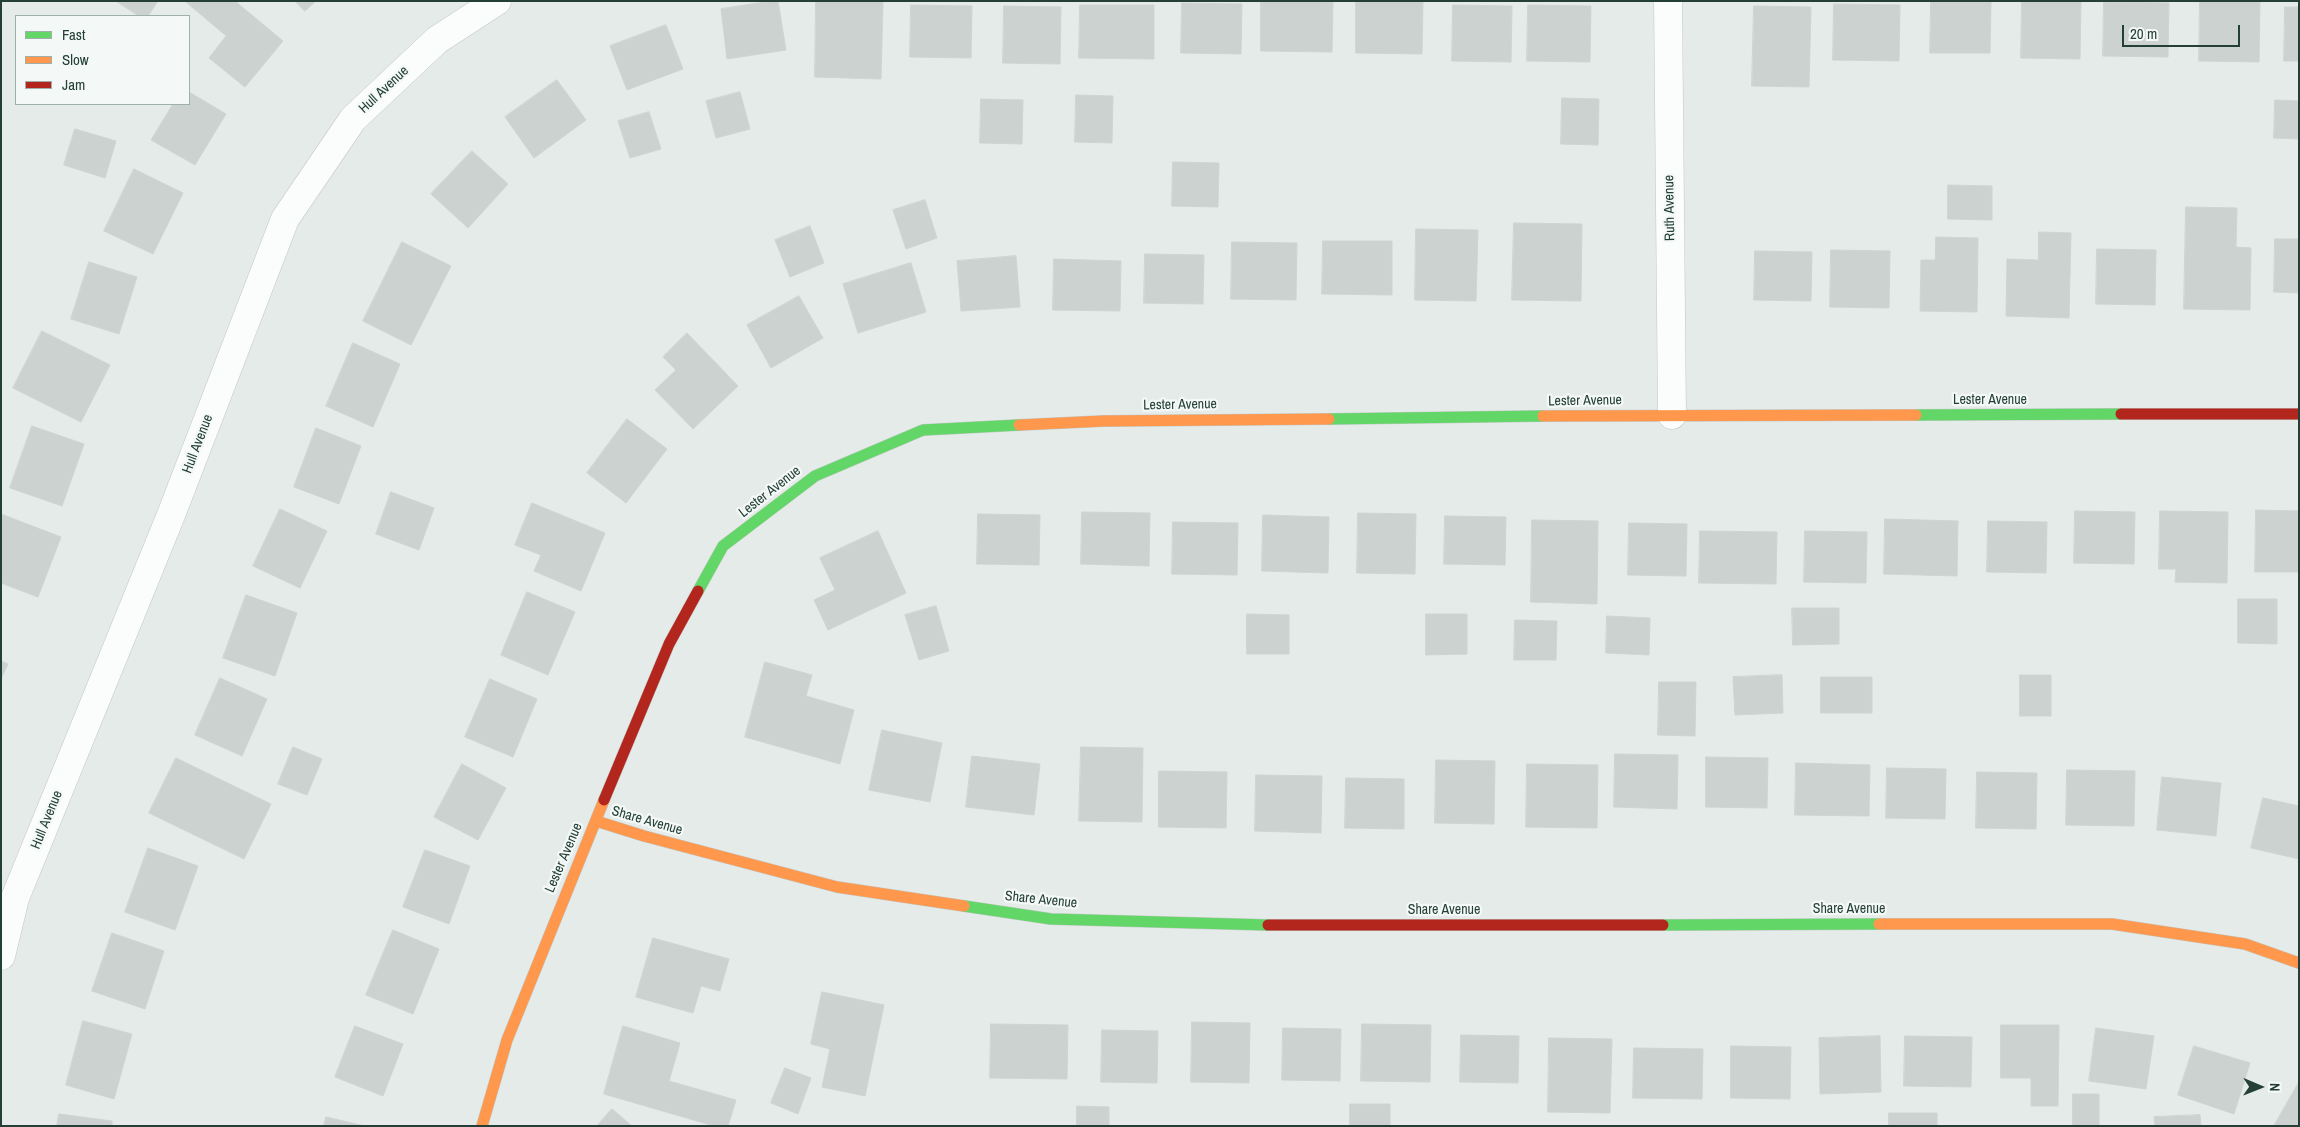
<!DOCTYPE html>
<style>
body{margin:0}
#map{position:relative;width:2300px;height:1127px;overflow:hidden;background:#e5ebe8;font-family:"Archivo Narrow",sans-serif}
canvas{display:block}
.frame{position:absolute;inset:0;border:2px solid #233f37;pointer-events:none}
.legend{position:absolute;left:15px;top:15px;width:175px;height:90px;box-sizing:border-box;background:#f4f9f7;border:1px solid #a0afaa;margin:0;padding:6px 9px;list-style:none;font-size:15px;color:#233f37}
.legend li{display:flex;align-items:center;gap:10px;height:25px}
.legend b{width:25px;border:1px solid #a0afaa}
.north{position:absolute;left:2235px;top:1062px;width:50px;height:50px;-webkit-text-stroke:4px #f4f9f7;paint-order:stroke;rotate:91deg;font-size:14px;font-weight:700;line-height:20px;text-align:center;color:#233f37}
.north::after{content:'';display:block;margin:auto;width:18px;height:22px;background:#233f37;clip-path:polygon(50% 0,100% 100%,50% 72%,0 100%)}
.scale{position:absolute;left:2122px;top:25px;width:118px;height:22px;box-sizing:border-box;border:2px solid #233f37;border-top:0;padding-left:6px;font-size:15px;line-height:18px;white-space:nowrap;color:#233f37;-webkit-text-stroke:4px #f4f9f7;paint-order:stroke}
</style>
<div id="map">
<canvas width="2300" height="1127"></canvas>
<div class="frame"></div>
<ul class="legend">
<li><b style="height:6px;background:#63d668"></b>Fast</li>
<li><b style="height:6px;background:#ff974d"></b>Slow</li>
<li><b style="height:6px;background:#b3261e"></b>Jam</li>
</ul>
<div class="north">N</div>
<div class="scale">20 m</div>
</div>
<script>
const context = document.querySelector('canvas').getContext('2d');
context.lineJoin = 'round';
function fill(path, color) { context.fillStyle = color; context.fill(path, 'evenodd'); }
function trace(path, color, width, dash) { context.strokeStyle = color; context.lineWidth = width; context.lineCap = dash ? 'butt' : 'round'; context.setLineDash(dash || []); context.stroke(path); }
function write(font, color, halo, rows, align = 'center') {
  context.font = font + ' "Archivo Narrow",sans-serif'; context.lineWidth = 4.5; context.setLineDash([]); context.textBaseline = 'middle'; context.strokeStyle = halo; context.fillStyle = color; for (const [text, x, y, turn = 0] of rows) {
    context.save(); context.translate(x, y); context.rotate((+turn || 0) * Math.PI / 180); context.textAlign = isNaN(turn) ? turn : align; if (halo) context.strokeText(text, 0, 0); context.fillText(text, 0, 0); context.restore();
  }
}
const building = new Path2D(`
 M 116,1 L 158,1 L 148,16 L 139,16 Z
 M 185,1 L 235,1 L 283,41 L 245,87 L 209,58 L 226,36 Z
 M 295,1 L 316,1 L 305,11 Z
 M 772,1 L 778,1 L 786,50 L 727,59 L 721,9 Z
 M 816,1 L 883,1 L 881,79 L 815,77 Z
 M 1261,1 L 1333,2 L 1332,52 L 1261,51 Z
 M 1356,1 L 1423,1 L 1422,54 L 1356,53 Z
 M 2022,1 L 2081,1 L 2080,59 L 2021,58 Z
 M 2200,1 L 2260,1 L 2259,62 L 2199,61 Z
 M 1931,2 L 1991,2 L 1990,53 L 1930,53 Z
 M 2104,2 L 2169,3 L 2168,57 L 2103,56 Z
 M 1182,3 L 1242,4 L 1241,54 L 1181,53 Z
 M 1834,4 L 1900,5 L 1899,61 L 1833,60 Z
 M 911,5 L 972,6 L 971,58 L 910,57 Z
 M 1080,5 L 1154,5 L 1154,59 L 1079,58 Z
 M 1453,5 L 1512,6 L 1511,62 L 1452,61 Z
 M 1528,5 L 1591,6 L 1590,62 L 1527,61 Z
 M 1004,6 L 1061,7 L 1060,64 L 1003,63 Z
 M 1754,6 L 1811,7 L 1809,87 L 1752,86 Z
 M 2285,7 L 2299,7 L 2299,61 L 2284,61 Z
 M 666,25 L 683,69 L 627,90 L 610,46 Z
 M 557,80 L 586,120 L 534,158 L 505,117 Z
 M 189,92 L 226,114 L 195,165 L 151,140 L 173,104 L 189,104 Z
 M 740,92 L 750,129 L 716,138 L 706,101 Z
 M 1076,95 L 1113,96 L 1112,143 L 1075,142 Z
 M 1562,98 L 1599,99 L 1598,145 L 1561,144 Z
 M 981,99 L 1023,100 L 1022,144 L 980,143 Z
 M 2275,100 L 2299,101 L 2299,139 L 2274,138 Z
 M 649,112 L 661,149 L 630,158 L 618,121 Z
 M 75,129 L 116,141 L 105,178 L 64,165 Z
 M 472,151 L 508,184 L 468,228 L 431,194 Z
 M 1173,162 L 1219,163 L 1218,207 L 1172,206 Z
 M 134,169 L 183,193 L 153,254 L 104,231 Z
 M 1948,185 L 1992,186 L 1992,220 L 1948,219 Z
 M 925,200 L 937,238 L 906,249 L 893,210 Z
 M 2186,207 L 2237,208 L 2236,247 L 2251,248 L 2250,310 L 2184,309 Z
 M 1514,223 L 1582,224 L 1581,301 L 1512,300 Z
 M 810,226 L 824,263 L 790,277 L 775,240 Z
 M 1416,229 L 1478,230 L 1476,301 L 1415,300 Z
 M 2039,232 L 2071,233 L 2069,318 L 2006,316 L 2007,259 L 2038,260 Z
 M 1936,237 L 1978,238 L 1977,312 L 1920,311 L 1921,260 L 1935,260 Z
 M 2275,239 L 2299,239 L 2299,293 L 2274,292 Z
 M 1323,241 L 1392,241 L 1392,295 L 1322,294 Z
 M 402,242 L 451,266 L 411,345 L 363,321 Z
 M 1232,242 L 1297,243 L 1296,300 L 1231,299 Z
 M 2097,249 L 2156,250 L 2155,305 L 2096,304 Z
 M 1831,250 L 1890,251 L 1889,308 L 1830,307 Z
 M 1755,251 L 1812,252 L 1811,301 L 1754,300 Z
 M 1145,254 L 1204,255 L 1203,304 L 1144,303 Z
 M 1016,256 L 1020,307 L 961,311 L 957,261 Z
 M 1054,259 L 1121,261 L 1120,311 L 1053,310 Z
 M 89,262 L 137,277 L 119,334 L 71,319 Z
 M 911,263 L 926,312 L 858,333 L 843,284 Z
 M 799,296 L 823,338 L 771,368 L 747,325 Z
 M 42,331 L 110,365 L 81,422 L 13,388 Z
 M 687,333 L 738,386 L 693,429 L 655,390 L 676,370 L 663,357 Z
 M 353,343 L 400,364 L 373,427 L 326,406 Z
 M 627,419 L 667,449 L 626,503 L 587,473 Z
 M 32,426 L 84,444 L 62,506 L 10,488 Z
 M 316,428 L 361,446 L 339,504 L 294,487 Z
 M 391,492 L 434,508 L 419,550 L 376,534 Z
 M 532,503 L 605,533 L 581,591 L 534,571 L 541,555 L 515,545 Z
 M 280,509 L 327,531 L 300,588 L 253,566 Z
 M 2256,510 L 2299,511 L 2299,572 L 2255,572 Z
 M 2075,511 L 2135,512 L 2134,564 L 2074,563 Z
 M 2160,511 L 2228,512 L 2227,583 L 2175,582 L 2176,569 L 2159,569 Z
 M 1082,512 L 1150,513 L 1149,566 L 1081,564 Z
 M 1358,513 L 1416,514 L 1415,574 L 1357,573 Z
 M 1,514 L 61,537 L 38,597 L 1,583 Z
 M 978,514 L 1040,515 L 1039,565 L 977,564 Z
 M 1263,515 L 1329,517 L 1328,573 L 1262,571 Z
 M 1445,516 L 1506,517 L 1505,565 L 1444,564 Z
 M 1885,519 L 1958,521 L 1957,576 L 1884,574 Z
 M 1532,520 L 1598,521 L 1597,604 L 1531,602 Z
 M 1988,521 L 2047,522 L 2046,573 L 1987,572 Z
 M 1173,522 L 1238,523 L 1237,575 L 1172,574 Z
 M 1629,523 L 1687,524 L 1686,576 L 1628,575 Z
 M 878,531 L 906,593 L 828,630 L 814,600 L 835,590 L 820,558 Z
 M 1700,531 L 1777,532 L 1776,584 L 1699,583 Z
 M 1805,531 L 1867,532 L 1866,583 L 1804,582 Z
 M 527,592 L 575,612 L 548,675 L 501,655 Z
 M 246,595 L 297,613 L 275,676 L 223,658 Z
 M 2238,599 L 2277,599 L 2277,644 L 2238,643 Z
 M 936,606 L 949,651 L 919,660 L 905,615 Z
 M 1792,608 L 1839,608 L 1839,644 L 1793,645 Z
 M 1247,614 L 1289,615 L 1289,654 L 1247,654 Z
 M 1426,614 L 1467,614 L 1467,654 L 1426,655 Z
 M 1607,616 L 1650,618 L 1649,655 L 1606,653 Z
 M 1515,620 L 1557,621 L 1556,660 L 1514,660 Z
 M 1,661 L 8,664 L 1,679 Z
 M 765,662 L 812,675 L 806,696 L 854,710 L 840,764 L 745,737 Z
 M 1782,675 L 1783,713 L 1735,715 L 1733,677 Z
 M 2020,675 L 2051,675 L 2051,716 L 2020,716 Z
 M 1821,677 L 1872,677 L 1872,713 L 1821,713 Z
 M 220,678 L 267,699 L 242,756 L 195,735 Z
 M 490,679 L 537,699 L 513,757 L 465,737 Z
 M 1659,682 L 1696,682 L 1695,736 L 1658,735 Z
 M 882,730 L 942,743 L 930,802 L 869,790 Z
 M 293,747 L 322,759 L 307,795 L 278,784 Z
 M 1081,747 L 1143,748 L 1142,822 L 1079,821 Z
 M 1615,754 L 1678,755 L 1677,809 L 1614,807 Z
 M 972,756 L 1040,764 L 1034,815 L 966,807 Z
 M 1706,757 L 1768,758 L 1767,808 L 1706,807 Z
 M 176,758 L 271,804 L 244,859 L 149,813 Z
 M 1436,760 L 1495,761 L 1494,824 L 1435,823 Z
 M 1796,763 L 1870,765 L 1869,816 L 1795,815 Z
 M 462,764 L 506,788 L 478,840 L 434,817 Z
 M 1527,764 L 1598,765 L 1597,828 L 1526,827 Z
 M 1887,768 L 1946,769 L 1945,819 L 1886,818 Z
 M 2067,770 L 2135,771 L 2134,826 L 2066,825 Z
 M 1159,771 L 1227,772 L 1226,828 L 1159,827 Z
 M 1977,772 L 2037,773 L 2036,829 L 1976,828 Z
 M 1256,775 L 1322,776 L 1321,833 L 1255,831 Z
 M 2162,777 L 2221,783 L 2216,836 L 2157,830 Z
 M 1346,778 L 1404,779 L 1404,829 L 1345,828 Z
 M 2263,798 L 2299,806 L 2299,859 L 2251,848 Z
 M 148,848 L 198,866 L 175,930 L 125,912 Z
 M 425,850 L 470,866 L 449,924 L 403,907 Z
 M 393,930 L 439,949 L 413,1014 L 366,995 Z
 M 112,933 L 164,951 L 145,1009 L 92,991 Z
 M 653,938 L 729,959 L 720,991 L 701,986 L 693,1013 L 636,997 Z
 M 822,992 L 884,1005 L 865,1096 L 822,1087 L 830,1049 L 811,1044 Z
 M 83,1021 L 132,1034 L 114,1099 L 66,1085 Z
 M 1192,1022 L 1250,1023 L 1249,1083 L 1191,1082 Z
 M 991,1024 L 1068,1025 L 1067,1079 L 990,1078 Z
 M 1362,1024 L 1431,1025 L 1430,1082 L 1361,1081 Z
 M 2001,1025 L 2059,1025 L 2058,1106 L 2031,1106 L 2031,1078 L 2001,1078 Z
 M 355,1026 L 403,1044 L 383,1096 L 335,1077 Z
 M 623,1026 L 680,1043 L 669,1081 L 736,1100 L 728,1126 L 714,1126 L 604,1094 Z
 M 1283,1028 L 1341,1029 L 1340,1081 L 1282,1080 Z
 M 2096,1028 L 2154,1036 L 2146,1089 L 2089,1081 Z
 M 1102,1030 L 1158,1031 L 1157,1083 L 1101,1082 Z
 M 1461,1035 L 1519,1036 L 1518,1083 L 1460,1082 Z
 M 1880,1036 L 1881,1092 L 1820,1094 L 1819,1038 Z
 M 1905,1036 L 1972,1037 L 1971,1087 L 1904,1086 Z
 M 1549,1038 L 1612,1039 L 1610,1113 L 1548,1112 Z
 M 1731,1046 L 1791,1047 L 1790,1099 L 1731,1098 Z
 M 2194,1046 L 2250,1063 L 2234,1114 L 2178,1095 Z
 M 1634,1048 L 1703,1049 L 1702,1099 L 1633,1098 Z
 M 785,1068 L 811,1078 L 798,1114 L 771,1103 Z
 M 2299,1082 L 2299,1126 L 2274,1126 Z
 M 2073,1094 L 2099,1094 L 2099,1126 L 2073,1126 Z
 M 1350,1104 L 1390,1104 L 1390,1126 L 1350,1126 Z
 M 1077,1106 L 1109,1107 L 1109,1126 L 1077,1126 Z
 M 612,1109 L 632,1126 L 597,1126 Z
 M 1889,1113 L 1937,1113 L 1937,1126 L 1889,1126 Z
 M 59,1114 L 112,1121 L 112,1126 L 57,1126 Z
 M 2200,1115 L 2201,1126 L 2155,1126 L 2154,1117 Z
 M 326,1117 L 365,1126 L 324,1126 Z`);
const street = new Path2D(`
 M 1668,1 L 1672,415
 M 1,956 L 15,898 L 171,515 L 285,219 L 353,119 L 437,40 L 497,1`);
const fast = new Path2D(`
 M 1916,415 L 2121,414
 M 1329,419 L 1543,416
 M 698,591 L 723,546 L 815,476 L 923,430 L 1019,425
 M 964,906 L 1051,919 L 1268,925
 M 1663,925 L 1879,924`);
const slow = new Path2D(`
 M 1543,416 L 1916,415
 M 1019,425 L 1104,421 L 1329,419
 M 596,821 L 644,836 L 837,887 L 964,906
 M 1879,924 L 2112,924 L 2245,944 L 2299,963
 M 482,1126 L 507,1040 L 604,800`);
const jam = new Path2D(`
 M 2121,414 L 2299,414
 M 604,800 L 669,644 L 698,591
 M 1268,925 L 1663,925`);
const streetNames = [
 ["Hull Avenue",384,90,-43],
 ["Ruth Avenue",1670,208,-91],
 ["Lester Avenue",1990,400],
 ["Lester Avenue",1585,401,-1],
 ["Lester Avenue",1180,405,-1],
 ["Hull Avenue",198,444,-69],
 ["Lester Avenue",770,492,-38],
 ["Hull Avenue",47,820,-68],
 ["Share Avenue",647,821,16],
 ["Lester Avenue",564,858,-67],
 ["Share Avenue",1041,900,6],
 ["Share Avenue",1849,909],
 ["Share Avenue",1444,910]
];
fill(building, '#ccd2cf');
trace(building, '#ced4d1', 1);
trace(street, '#c2c8c5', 29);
trace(fast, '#c1c8c5', 12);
trace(slow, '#c1c8c5', 12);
trace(jam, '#c1c8c5', 12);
trace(street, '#fbfcfc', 28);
trace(fast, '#63d668', 11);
trace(slow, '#ff974d', 11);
trace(jam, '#b3261e', 11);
write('14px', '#233f37', '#f4f9f7', streetNames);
</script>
